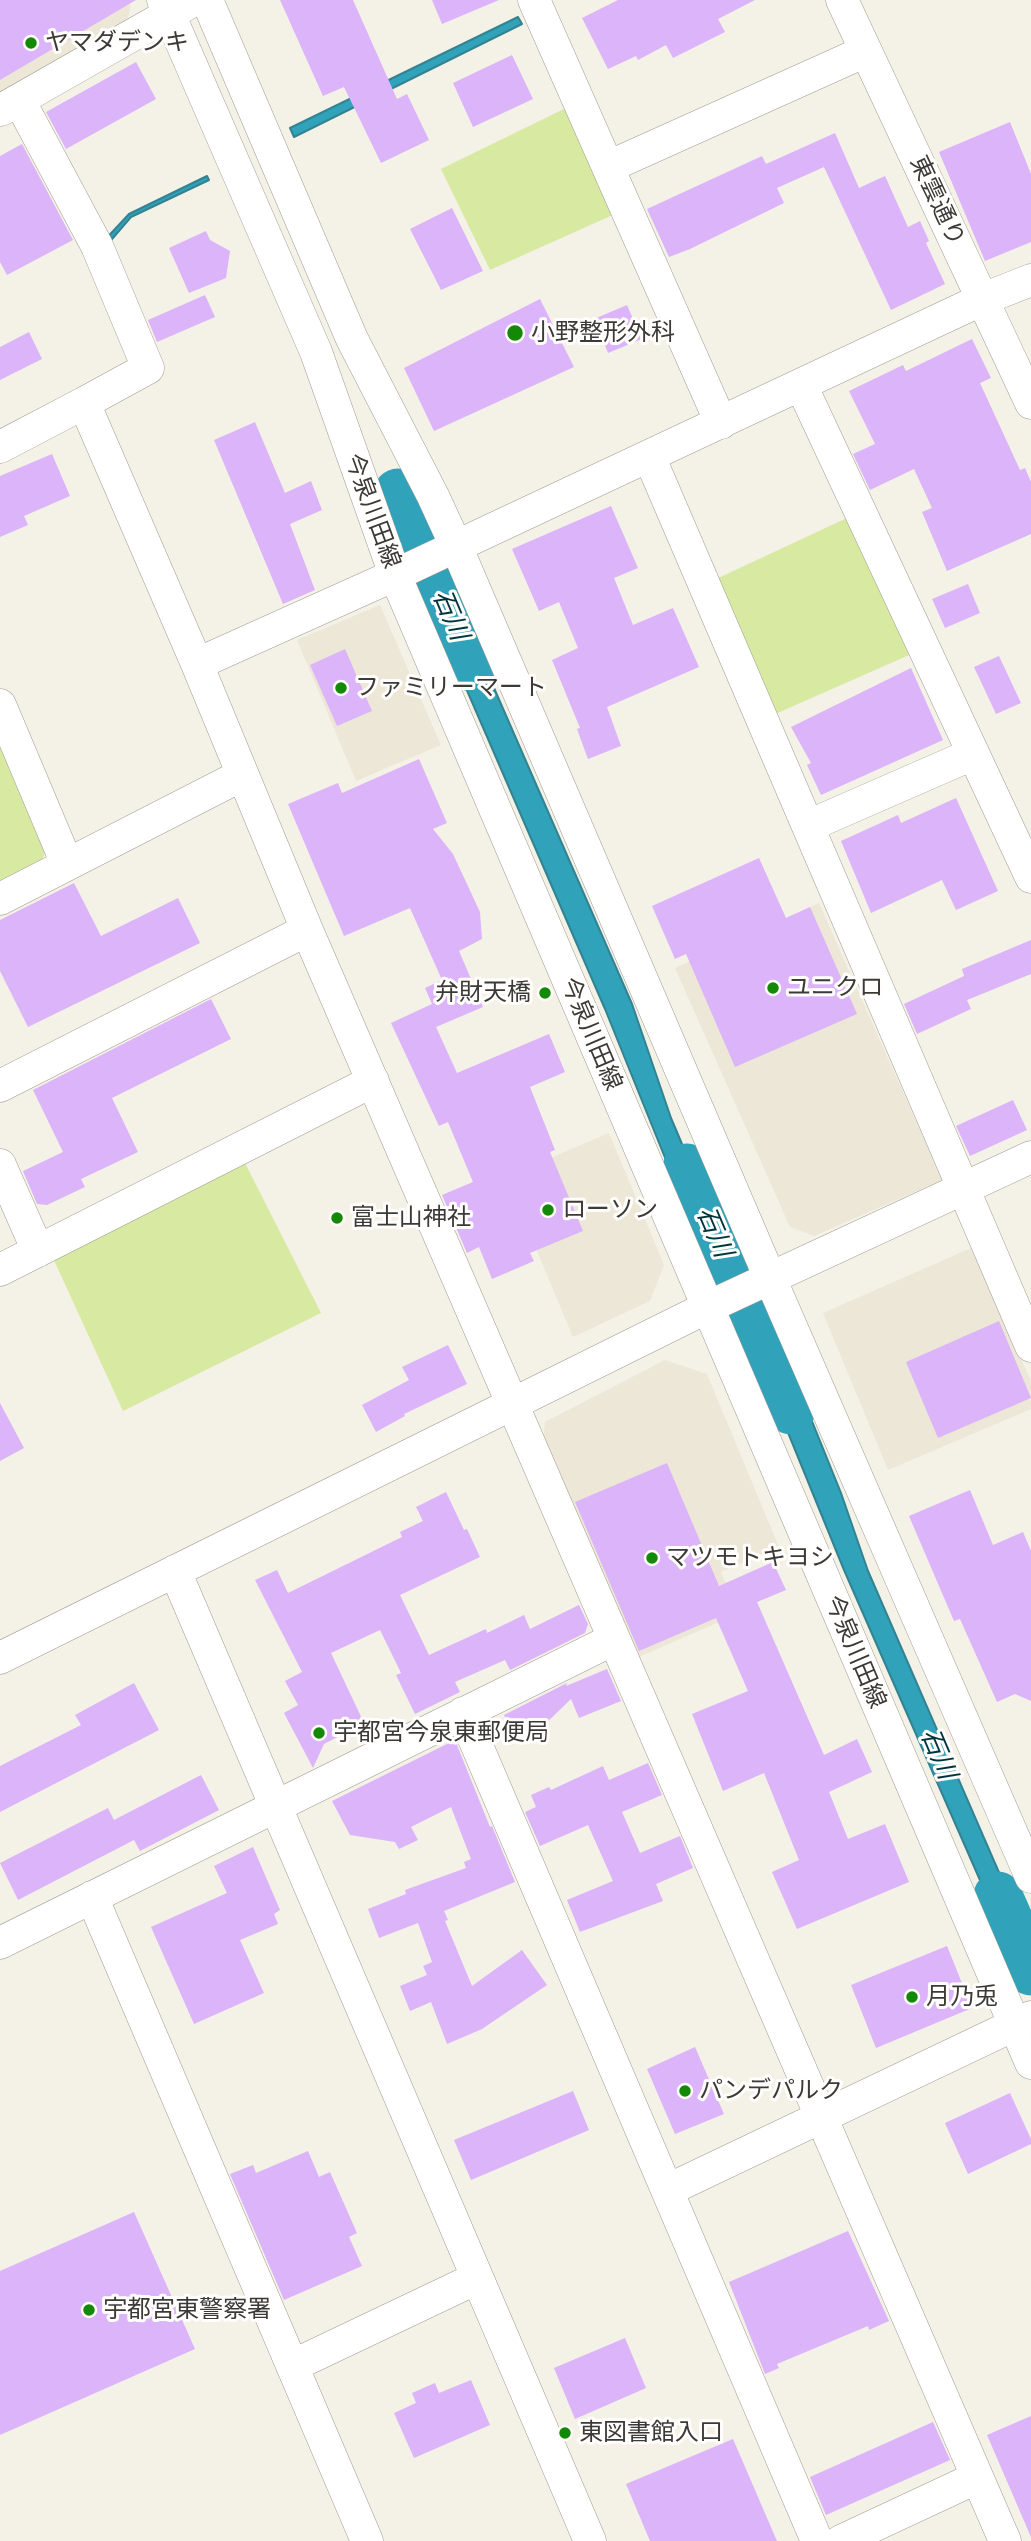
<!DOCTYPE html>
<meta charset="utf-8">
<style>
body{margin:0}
canvas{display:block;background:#f4f1e7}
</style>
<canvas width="1031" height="2541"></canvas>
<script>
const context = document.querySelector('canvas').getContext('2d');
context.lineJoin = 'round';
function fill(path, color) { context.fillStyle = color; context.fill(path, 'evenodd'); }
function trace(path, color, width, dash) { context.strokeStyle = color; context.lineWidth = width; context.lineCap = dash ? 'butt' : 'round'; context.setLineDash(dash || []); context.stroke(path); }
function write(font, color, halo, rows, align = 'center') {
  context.font = font + ' Figtree,"Noto Sans JP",sans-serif'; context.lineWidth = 6; context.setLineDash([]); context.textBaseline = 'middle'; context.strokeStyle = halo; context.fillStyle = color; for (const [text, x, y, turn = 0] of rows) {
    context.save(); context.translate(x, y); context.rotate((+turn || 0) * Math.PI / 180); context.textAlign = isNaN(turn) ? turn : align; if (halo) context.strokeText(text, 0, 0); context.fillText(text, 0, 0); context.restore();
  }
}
const built = new Path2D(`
 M 0,0 L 128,0 L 131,7 L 126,23 L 0,97 Z
 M 380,605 L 441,745 L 356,781 L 297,640 Z
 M 819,903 L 942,1180 L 814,1236 L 790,1227 L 675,968 Z
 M 609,1133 L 664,1265 L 650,1301 L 573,1337 L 506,1177 Z
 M 971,1248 L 1031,1381 L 1031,1409 L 888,1470 L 823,1313 Z
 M 665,1360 L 707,1374 L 779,1547 L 721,1572 L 738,1614 L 634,1659 L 543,1444 L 545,1422 Z`);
const green = new Path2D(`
 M 568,107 L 615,214 L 490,270 L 441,169 Z
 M 849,517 L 916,652 L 773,715 L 714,580 Z
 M 0,738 L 48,844 L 42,861 L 0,883 Z
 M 245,1163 L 321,1313 L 123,1411 L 53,1258 Z`);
const water = new Path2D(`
 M 518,17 L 522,24 L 294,137 L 290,128 Z
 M 207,176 L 209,180 L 131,217 L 106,246 L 102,243 L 129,214 Z
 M 456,601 L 632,1004 L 671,1118 L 718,1229 L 697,1237 L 605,1009 L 433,612 Z
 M 780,1342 L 841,1493 L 868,1571 L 1031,1946 L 1031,1953 L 1015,1960 L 844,1570 L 756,1354 Z`);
const river = new Path2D(`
 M 398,493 L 472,667
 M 687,1168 L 791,1410
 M 998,1896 L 1031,1971`);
const building = new Path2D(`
 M 0,0 L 136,0 L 0,80 Z
 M 280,0 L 353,0 L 397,99 L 407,94 L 429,140 L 381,163 L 344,87 L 323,96 Z
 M 432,0 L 499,0 L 442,24 Z
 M 618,0 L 755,0 L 718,19 L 725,32 L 673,58 L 666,45 L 638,60 L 636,56 L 608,69 L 582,18 Z
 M 512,55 L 533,99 L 473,127 L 453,83 Z
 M 136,62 L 156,99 L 66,149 L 46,112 Z
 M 1010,122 L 1031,174 L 1031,242 L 985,261 L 939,152 Z
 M 835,133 L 859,188 L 885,176 L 908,227 L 920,221 L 929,241 L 926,243 L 945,284 L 891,310 L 824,167 L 777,188 L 784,203 L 690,249 L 669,257 L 647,209 L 762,156 L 766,164 Z
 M 22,144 L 73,240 L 7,275 L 0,262 L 0,156 Z
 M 452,208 L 483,271 L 441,290 L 410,229 Z
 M 206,231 L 210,240 L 230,251 L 226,278 L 189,293 L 169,248 Z
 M 205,295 L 215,317 L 157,342 L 148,320 Z
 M 540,299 L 574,367 L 434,431 L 404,368 Z
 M 627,305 L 642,339 L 608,353 L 594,319 Z
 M 29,332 L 42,359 L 0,380 L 0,347 Z
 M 972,339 L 991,378 L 980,383 L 1020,470 L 1025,468 L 1031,482 L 1031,534 L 947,571 L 922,512 L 932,508 L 914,469 L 870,490 L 853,454 L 875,444 L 849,391 L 903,365 L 906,371 Z
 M 255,422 L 285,493 L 311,481 L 322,510 L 290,524 L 315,590 L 283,604 L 214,440 Z
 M 52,454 L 70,496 L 24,516 L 28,525 L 0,537 L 0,476 Z
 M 611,506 L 638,568 L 614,578 L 633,625 L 673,608 L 699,667 L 607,707 L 621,746 L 588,759 L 577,729 L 580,728 L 552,660 L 578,648 L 559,602 L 539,611 L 512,549 Z
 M 968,584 L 980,613 L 945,628 L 932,599 Z
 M 345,649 L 372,711 L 337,726 L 310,665 Z
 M 999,656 L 1021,703 L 996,714 L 974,667 Z
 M 911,668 L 943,740 L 821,795 L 807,765 L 811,763 L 791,727 Z
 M 419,759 L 447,823 L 433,829 L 453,854 L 480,912 L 482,939 L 459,951 L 483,1007 L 436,1027 L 457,1073 L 549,1034 L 565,1072 L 530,1087 L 555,1150 L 550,1152 L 583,1231 L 530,1253 L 534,1261 L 492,1279 L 479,1247 L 467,1253 L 442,1195 L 473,1182 L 448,1122 L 439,1126 L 391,1023 L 432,1004 L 425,988 L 442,980 L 410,908 L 344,936 L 288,804 L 338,783 L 342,793 Z
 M 956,798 L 998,891 L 956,910 L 942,880 L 871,913 L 841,841 L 898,815 L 901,823 Z
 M 759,858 L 786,918 L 810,907 L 857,1014 L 735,1067 L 686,954 L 675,959 L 652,906 Z
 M 74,883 L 101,936 L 178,898 L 200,943 L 28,1027 L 0,971 L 0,920 Z
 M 1031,940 L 1031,974 L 967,1000 L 971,1009 L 917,1034 L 904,1004 L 964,976 L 962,969 Z
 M 211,999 L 231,1039 L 112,1098 L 138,1152 L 81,1179 L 85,1187 L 47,1205 L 37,1204 L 23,1171 L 63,1152 L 33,1090 Z
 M 1013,1100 L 1027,1130 L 970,1156 L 956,1126 Z
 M 999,1321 L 1031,1398 L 938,1438 L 906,1362 Z
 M 448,1345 L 467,1384 L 404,1414 L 405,1416 L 376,1432 L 362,1405 L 409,1380 L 402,1367 Z
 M 0,1403 L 24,1448 L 0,1461 Z
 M 667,1463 L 719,1586 L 773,1562 L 786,1590 L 757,1602 L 824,1755 L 857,1739 L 872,1772 L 829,1792 L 848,1839 L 885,1824 L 909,1882 L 797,1929 L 772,1872 L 799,1860 L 764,1773 L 723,1791 L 692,1714 L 748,1691 L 716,1618 L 639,1651 L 575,1502 Z
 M 970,1490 L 993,1545 L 1023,1532 L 1031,1551 L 1031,1701 L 1015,1694 L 997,1702 L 960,1619 L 954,1621 L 909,1516 Z
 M 446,1492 L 464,1530 L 467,1529 L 480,1557 L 400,1595 L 429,1655 L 486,1629 L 487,1633 L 524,1615 L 530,1629 L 579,1605 L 588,1624 L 585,1633 L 510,1670 L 505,1660 L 455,1682 L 460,1692 L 415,1714 L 396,1675 L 401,1673 L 380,1630 L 331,1653 L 364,1723 L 324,1744 L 313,1768 L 284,1713 L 298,1705 L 285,1681 L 302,1672 L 255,1580 L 277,1570 L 288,1593 L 402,1537 L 400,1532 L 423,1521 L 416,1507 Z
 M 607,1669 L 621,1701 L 579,1718 L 571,1699 L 541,1728 L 516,1740 L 504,1715 L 567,1683 L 566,1686 Z
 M 134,1683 L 159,1730 L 0,1812 L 0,1766 L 81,1725 L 75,1715 Z
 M 455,1740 L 490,1827 L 492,1826 L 515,1882 L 444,1911 L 448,1920 L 445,1921 L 472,1986 L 522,1950 L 547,1985 L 482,2029 L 447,2044 L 431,2002 L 410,2011 L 400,1986 L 427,1975 L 423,1966 L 432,1962 L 418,1923 L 379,1938 L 368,1909 L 406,1894 L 405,1890 L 466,1868 L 464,1862 L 471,1859 L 451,1807 L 411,1827 L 418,1840 L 399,1849 L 395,1842 L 350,1835 L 332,1801 Z
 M 648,1763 L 662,1795 L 622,1812 L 640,1853 L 680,1836 L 693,1868 L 656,1884 L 663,1901 L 580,1932 L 567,1900 L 613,1881 L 588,1825 L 540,1846 L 525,1812 L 536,1807 L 531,1795 L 549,1787 L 551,1790 L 603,1766 L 609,1780 Z
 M 201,1775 L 219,1810 L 140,1851 L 134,1840 L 18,1900 L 0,1863 L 108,1808 L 114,1820 Z
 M 253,1847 L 280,1910 L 274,1914 L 278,1924 L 240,1940 L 264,1993 L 194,2024 L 151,1927 L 227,1893 L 214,1866 Z
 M 947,1946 L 972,2008 L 876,2048 L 851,1985 Z
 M 695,2047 L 724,2114 L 675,2134 L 647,2069 Z
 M 573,2091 L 589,2130 L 471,2180 L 454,2140 Z
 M 1010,2093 L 1031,2139 L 1031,2144 L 968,2174 L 945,2123 Z
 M 308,2151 L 319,2177 L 330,2172 L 357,2233 L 349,2237 L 362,2266 L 284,2300 L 230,2174 L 253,2165 L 256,2173 Z
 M 134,2212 L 195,2349 L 0,2435 L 0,2271 Z
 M 848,2231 L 889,2321 L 869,2330 L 868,2326 L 777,2364 L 779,2368 L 765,2374 L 729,2282 Z
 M 625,2338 L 646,2388 L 575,2419 L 554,2368 Z
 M 471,2380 L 490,2425 L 414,2458 L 394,2413 L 416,2403 L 412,2393 L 435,2383 L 439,2393 Z
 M 1031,2416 L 1031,2537 L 987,2435 Z
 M 933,2422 L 950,2460 L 826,2515 L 810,2477 Z
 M 733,2439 L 777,2541 L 650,2541 L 626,2484 Z`);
const minor = new Path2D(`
 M 163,0 L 316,352 L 395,575 L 1031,2063
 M 207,0 L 352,339 L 433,496 L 456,546 L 770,1278 L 1031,1877
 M 534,0 L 721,423
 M 842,0 L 1031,403
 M 19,100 L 97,246 L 148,368 L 84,403
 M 1,110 L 187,4
 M 608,167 L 866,51
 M 801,385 L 1031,877
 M 0,447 L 84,403 L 197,664 L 307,930 L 1005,2541
 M 649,456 L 1031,1346
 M 197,664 L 395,575 L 983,299 L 1031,280
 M 0,705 L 67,864
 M 808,826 L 973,754
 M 0,899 L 242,775
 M 0,1086 L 307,930
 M 0,1165 L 38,1251
 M 0,1270 L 373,1081
 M 175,1571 L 590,2541
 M 0,1658 L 708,1307 L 1031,1157
 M 463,1713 L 817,2541
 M 92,1897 L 367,2541
 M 0,1943 L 614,1639
 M 668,2190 L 1031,2017
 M 292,2366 L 477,2278
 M 841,2541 L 976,2478`);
const markers = [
 [31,43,7,"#148807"],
 [515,333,9,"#148807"],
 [341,688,7,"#148807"],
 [773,988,7,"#148807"],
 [545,993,7,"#148807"],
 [548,1210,7,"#148807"],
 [337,1218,7,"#148807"],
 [652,1558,7,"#148807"],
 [319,1733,7,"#148807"],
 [912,1997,7,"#148807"],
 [685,2091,7,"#148807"],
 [89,2310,7,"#148807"],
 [565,2433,7,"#148807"]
];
const poiNames = [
 ["ヤマダデンキ",45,43],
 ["小野整形外科",531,333],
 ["ファミリーマート",355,688],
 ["ユニクロ",787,988],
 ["弁財天橋",531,993,"right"],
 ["ローソン",562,1210],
 ["富士山神社",351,1218],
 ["マツモトキヨシ",666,1558],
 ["宇都宮今泉東郵便局",333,1733],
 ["月乃兎",926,1997],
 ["パンデパルク",699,2091],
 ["宇都宮東警察署",103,2310],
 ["東図書館入口",579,2433]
];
const streetNames = [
 ["東雲通り",937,201,65],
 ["今泉川田線",372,511,70],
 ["今泉川田線",591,1034,67],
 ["今泉川田線",855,1652,67]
];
const waterNames = [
 ["石川",450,615,67],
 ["石川",714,1232,67],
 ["石川",938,1754,67]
];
fill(built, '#ece7d6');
fill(green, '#d8e9a2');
fill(water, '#30a2b9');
trace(water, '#338392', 2);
trace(river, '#30a2b9', 49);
fill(building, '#dbb4fa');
trace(minor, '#9f9c93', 33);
trace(minor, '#fff', 32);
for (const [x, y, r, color] of markers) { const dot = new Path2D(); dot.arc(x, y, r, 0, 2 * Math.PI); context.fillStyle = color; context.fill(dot); trace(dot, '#fffefc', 2.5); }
write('24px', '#3b3a36', '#fffefc', poiNames, 'left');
write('24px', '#3b3a36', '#fffefc', streetNames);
write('italic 26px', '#00343d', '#fffefc', waterNames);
</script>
